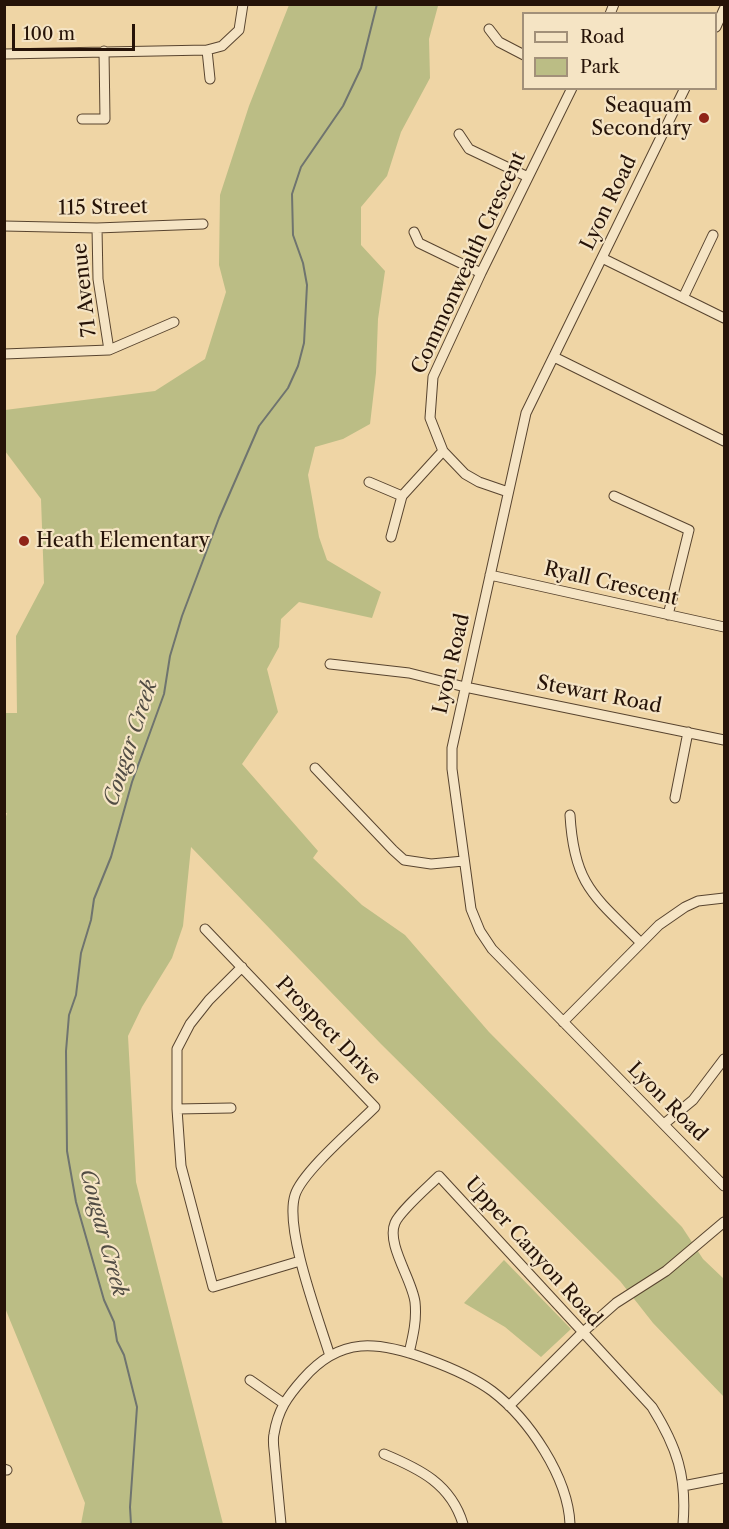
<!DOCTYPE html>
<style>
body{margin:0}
#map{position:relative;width:729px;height:1529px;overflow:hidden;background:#efd5a5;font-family:"Libre Caslon Text",serif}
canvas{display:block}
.frame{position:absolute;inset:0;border:6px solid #261308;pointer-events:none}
.legend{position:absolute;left:522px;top:12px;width:195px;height:78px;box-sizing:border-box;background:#f5e4c4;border:2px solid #a29079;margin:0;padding:8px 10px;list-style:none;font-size:18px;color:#261308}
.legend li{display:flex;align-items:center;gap:12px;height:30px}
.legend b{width:30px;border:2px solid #a29079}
.scale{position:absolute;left:12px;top:24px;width:123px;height:27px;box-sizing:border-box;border:3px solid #261308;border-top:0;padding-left:8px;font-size:18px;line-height:21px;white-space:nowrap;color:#261308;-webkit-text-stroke:4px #f5e4c4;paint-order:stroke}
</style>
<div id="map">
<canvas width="729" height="1529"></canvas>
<div class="frame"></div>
<ul class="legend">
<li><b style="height:8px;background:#f5e4c4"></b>Road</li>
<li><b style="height:16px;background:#bbbd85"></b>Park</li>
</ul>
<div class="scale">100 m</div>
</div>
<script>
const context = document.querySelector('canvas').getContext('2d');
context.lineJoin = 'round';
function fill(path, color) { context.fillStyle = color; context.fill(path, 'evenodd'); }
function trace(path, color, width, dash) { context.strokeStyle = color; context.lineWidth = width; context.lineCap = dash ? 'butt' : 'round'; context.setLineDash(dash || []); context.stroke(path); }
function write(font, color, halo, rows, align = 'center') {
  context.font = font + ' "Libre Caslon Text",serif'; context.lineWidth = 4.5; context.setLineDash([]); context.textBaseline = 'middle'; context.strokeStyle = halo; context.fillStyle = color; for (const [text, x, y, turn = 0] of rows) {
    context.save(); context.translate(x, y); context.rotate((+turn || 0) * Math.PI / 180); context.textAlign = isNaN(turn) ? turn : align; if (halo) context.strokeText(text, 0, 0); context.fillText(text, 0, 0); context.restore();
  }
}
const green = new Path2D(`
 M 289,5 L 464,5 L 438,6 L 429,39 L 430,78 L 401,132 L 387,176 L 361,207 L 361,245 L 385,271 L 378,319 L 376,373 L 370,424 L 343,439 L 315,447 L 308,475 L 319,537 L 327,560 L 381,592 L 372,618 L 299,602 L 281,619 L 279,647 L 267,669 L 278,712 L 242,764 L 318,851 L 313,858 L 362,905 L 405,935 L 489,1032 L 682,1227 L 703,1259 L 724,1279 L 724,1397 L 653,1323 L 620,1281 L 381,1044 L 191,847 L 183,926 L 172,958 L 142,1007 L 128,1036 L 136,1182 L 223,1524 L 81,1524 L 85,1503 L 5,1308 L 4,823 L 7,813 L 4,813 L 5,713 L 17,713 L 16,636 L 44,583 L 41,499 L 5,451 L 5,410 L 155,391 L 205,359 L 226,292 L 219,265 L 220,195 L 249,106 Z
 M 504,1260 L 571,1329 L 541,1357 L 505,1327 L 464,1303 Z`);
const stream = new Path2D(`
 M 131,1524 L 130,1507 L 137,1407 L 124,1355 L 117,1341 L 114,1322 L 104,1300 L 76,1202 L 67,1151 L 66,1051 L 69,1015 L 76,995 L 81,953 L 91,920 L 94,899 L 111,857 L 132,782 L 164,694 L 170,656 L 182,616 L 219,518 L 259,426 L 288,388 L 298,366 L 304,343 L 307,285 L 303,263 L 293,235 L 292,194 L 301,167 L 343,106 L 361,68 L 377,4`);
const minor = new Path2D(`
 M 610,14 L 614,4
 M 716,27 L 724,9
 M 489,29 L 499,42 L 524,55
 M 207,50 L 210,79
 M 4,54 L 207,50 L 222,46 L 239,30 L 243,4
 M 685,88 L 526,413 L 452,748 L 452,769 L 471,909 L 480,931 L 492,949 L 724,1186
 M 82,119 L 105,119 L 104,51
 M 459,134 L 469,149 L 528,177
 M 4,226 L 97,228 L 203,224
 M 97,228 L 98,279 L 109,350
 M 414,232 L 419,243 L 481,273
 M 602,258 L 724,318
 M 683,298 L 713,235
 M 4,354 L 109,350 L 174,322
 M 554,357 L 724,441
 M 369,482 L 402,496
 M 508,492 L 479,482 L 465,474 L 443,451 L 430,418 L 433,377 L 481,273 L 572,88
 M 614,496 L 689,530 L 668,615
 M 391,537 L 402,496 L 443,451
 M 490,575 L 724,627
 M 330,664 L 409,673 L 465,687 L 724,740
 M 315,768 L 393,850 L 404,860 L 431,864 L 464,861
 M 675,798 L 688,732
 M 570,815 C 574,885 594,896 641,943
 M 205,929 L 375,1107 C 356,1126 302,1172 295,1195 C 284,1229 319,1320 330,1356
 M 242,967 L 209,1000 L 190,1024 L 177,1049 L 177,1109 L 181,1166 L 213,1287 L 300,1261
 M 563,1022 L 659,925 L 685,907 L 698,901 L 724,898
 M 177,1109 L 231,1108
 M 664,1124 L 693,1100 L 724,1059
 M 409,1353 C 413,1336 417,1320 415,1302 C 412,1279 386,1244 395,1223 C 400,1211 428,1187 439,1176 L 652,1407 C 677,1447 687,1477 683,1524
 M 250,1380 L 283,1403
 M 509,1406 L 582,1333 L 616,1303 L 666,1271 L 724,1222
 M 384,1454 C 420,1469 451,1484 463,1524
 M 4,1469 L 7,1470
 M 683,1486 L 724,1478
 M 281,1524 C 279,1503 277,1482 275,1461 C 275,1453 272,1442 274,1434 C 278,1410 287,1397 303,1379 C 340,1336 378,1341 427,1359 C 449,1367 473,1377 492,1391 C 529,1419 568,1477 570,1524`);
const markers = [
 [704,118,6,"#8f2418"],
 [24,541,6,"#8f2418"]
];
const poiNames = [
 ["Seaquam",692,106],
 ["Secondary",692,129],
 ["Heath Elementary",36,541,"left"]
];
const streetNames = [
 ["Lyon Road",609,203,-64],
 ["115 Street",103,208,-1],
 ["Commonwealth Crescent",469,263,-65],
 ["71 Avenue",85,290,-96],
 ["Ryall Crescent",611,584,13],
 ["Lyon Road",452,664,-77],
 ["Stewart Road",599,695,11],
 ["Prospect Drive",328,1031,46],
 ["Lyon Road",667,1102,45],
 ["Upper Canyon Road",533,1252,48]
];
const waterNames = [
 ["Cougar Creek",131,743,-72],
 ["Cougar Creek",103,1233,75]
];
fill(green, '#bbbd85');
trace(stream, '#6f746f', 2);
trace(minor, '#58442f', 11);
trace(minor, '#f5e4c4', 9);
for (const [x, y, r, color] of markers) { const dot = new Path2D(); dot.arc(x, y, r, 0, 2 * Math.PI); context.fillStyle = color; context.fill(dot); trace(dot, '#f5e4c4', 2); }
write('20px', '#261308', '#f5e4c4', poiNames, 'right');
write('20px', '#261308', '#f5e4c4', streetNames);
write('italic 21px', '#514c44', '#f5e4c4', waterNames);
</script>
